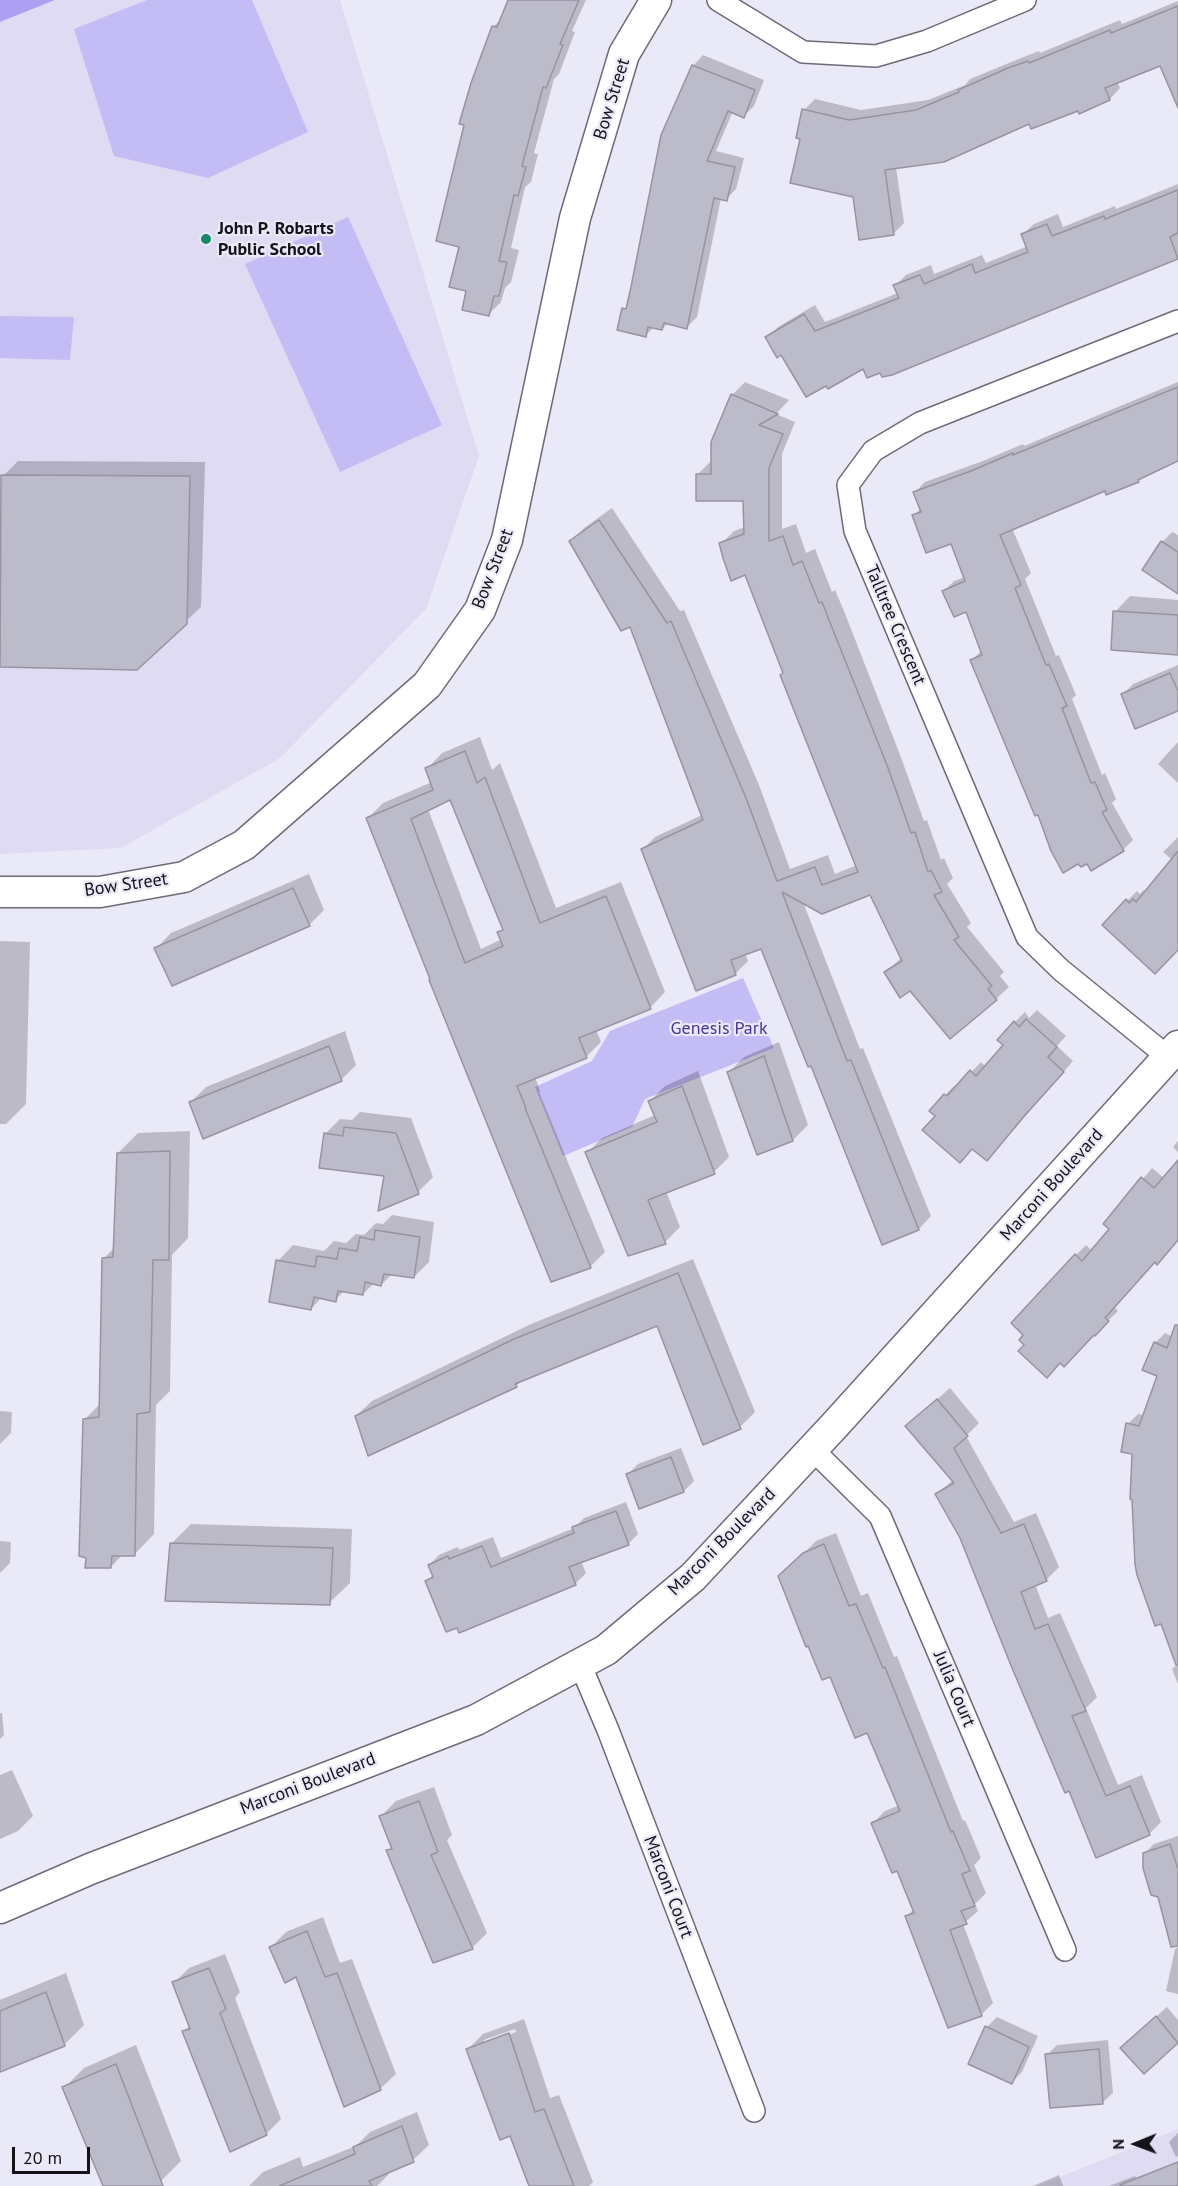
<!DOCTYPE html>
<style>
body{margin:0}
#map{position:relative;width:1178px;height:2186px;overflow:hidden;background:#eae9f8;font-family:"PT Sans",sans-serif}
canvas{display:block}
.north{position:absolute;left:1106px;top:2114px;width:60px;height:60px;-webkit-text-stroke:4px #eae9f8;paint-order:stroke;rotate:269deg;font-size:16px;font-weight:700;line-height:24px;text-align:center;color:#141319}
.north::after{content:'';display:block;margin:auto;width:21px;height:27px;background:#141319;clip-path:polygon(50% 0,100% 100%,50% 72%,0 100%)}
.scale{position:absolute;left:12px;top:2147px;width:78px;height:27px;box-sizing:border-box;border:3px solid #141319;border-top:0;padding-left:8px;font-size:18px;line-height:21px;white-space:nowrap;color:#141319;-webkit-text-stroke:4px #eae9f8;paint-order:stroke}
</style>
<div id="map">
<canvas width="1178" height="2186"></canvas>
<div class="north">N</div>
<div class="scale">20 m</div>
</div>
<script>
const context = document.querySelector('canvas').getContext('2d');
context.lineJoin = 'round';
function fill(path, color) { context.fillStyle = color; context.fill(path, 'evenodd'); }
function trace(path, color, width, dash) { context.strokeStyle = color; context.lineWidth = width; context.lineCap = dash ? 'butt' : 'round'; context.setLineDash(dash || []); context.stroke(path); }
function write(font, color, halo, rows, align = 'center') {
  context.font = font + ' "PT Sans",sans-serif'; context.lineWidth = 4.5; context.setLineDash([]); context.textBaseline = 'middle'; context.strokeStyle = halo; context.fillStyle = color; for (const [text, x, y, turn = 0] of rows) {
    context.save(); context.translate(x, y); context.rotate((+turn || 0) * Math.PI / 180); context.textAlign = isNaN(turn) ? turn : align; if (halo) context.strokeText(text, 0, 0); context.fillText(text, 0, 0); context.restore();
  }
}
const built = new Path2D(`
 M 55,0 L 340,0 L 479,456 L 426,609 L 280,758 L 121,848 L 0,854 L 0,22 Z
 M 1178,2129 L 1178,2186 L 1038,2186 Z`);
const green = new Path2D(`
 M 147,0 L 252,0 L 308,132 L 208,178 L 114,156 L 74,29 Z
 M 348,217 L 442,425 L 340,472 L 245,264 Z
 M 0,316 L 74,317 L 70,360 L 0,358 Z
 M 743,978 L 774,1048 L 645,1099 L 632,1127 L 563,1156 L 535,1087 L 592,1061 L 610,1031 Z`);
const forest = new Path2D(`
 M 0,0 L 55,0 L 0,22 Z`);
const shadow = new Path2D(`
 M 509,0 L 586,0 L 572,31 L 575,32 L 559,74 L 554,79 L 534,153 L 538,154 L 531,182 L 525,187 L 511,248 L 519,250 L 511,282 L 505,288 L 501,302 L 488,315 L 468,290 L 460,246 L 493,27 L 502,18 Z
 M 1178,1 L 1178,73 L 1161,65 L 1117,81 L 1120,88 L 1110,99 L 1030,122 L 896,167 L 904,223 L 893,234 L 855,195 L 802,138 L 804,110 L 815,99 L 861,110 L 928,100 L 965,85 L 970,79 L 1021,58 L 1039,51 L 1040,53 L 1120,20 L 1122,24 Z
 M 703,55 L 764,80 L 754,106 L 744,116 L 733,111 L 716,151 L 744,158 L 736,189 L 726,199 L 721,198 L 697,317 L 687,327 L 668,323 L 662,329 L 654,327 L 646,335 L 624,309 L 629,304 L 693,66 Z
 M 1178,184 L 1178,257 L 1044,312 L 881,371 L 864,366 L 781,353 L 767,338 L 778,327 L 815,305 L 825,322 L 898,293 L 895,286 L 906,275 L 931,265 L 934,274 L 982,255 L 986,263 L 1028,246 L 1023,234 L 1034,224 L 1058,214 L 1063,227 L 1115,206 L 1116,209 Z
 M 745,382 L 789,400 L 776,414 L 795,422 L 782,454 L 782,529 L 796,524 L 806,553 L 815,549 L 832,592 L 835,590 L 844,611 L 899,752 L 924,821 L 927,820 L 941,860 L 944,858 L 953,878 L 947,884 L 971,923 L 967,927 L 1004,972 L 1000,976 L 1009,987 L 996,999 L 911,990 L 886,972 L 902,957 L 870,893 L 803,902 L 860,1049 L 863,1048 L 931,1216 L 919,1229 L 883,1243 L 812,1064 L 761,947 L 745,953 L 748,961 L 735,974 L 643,849 L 655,837 L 702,815 L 630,624 L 571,541 L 584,528 L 612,508 L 680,611 L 684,610 L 759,785 L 790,869 L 828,855 L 835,874 L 857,865 L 746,573 L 721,544 L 734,531 L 745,527 L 744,499 L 697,475 L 710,462 L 713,462 L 732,395 Z
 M 1178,382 L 1178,459 L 1142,476 L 1138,481 L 1105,489 L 1012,528 L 1031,573 L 1025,579 L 1056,656 L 1059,655 L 1076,695 L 1072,699 L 1102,775 L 1105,773 L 1116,799 L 1112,803 L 1133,840 L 1123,850 L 1087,862 L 972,660 L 982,650 L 967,610 L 944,591 L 954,581 L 965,577 L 952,542 L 914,515 L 921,508 L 915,492 L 925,482 L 983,461 L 1023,444 L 1024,446 Z
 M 18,461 L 205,462 L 201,607 L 136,668 L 0,665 L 0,524 L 3,476 Z
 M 1172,532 L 1178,535 L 1178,592 L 1144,570 L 1162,542 Z
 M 1130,596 L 1178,600 L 1178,654 L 1115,612 Z
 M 1178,665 L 1178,709 L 1123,694 L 1133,684 Z
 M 480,737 L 492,770 L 500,763 L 556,908 L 621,882 L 665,992 L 650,1008 L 596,1029 L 601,1042 L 586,1057 L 535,1077 L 540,1091 L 539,1092 L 605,1252 L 590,1267 L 432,979 L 368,818 L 383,803 L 432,782 L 427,769 L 442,753 ZM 451,798 L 504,928 L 499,933 L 502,939 L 481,949 L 428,809 Z
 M 1178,742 L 1178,783 L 1158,764 Z
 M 1178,837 L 1178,948 L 1155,972 L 1127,901 L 1137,891 L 1140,894 L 1144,890 L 1146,892 L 1172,860 L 1163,852 Z
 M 309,874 L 324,910 L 309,925 L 156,949 L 171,933 Z
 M 0,941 L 30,942 L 26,1104 L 6,1124 L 0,1124 Z
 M 1037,1010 L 1066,1036 L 1057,1046 L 1073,1061 L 997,1149 L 937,1115 L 945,1095 L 955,1085 L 957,1087 L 981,1062 L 986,1067 L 1005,1045 L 999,1040 L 1015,1022 L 1025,1012 L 1029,1018 Z
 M 345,1031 L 356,1065 L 341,1080 L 191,1102 L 206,1087 Z
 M 779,1042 L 808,1125 L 793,1140 L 728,1073 L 744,1057 Z
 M 698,1071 L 729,1157 L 714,1172 L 666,1191 L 680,1227 L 665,1242 L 587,1153 L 602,1138 L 655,1115 L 650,1101 L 665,1086 Z
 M 360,1112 L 411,1118 L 433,1177 L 418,1192 L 385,1174 L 325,1134 L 340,1119 L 352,1120 Z
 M 190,1131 L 188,1238 L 172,1255 L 170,1391 L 156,1405 L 154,1534 L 134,1555 L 123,1554 L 111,1567 L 84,1420 L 101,1403 L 103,1259 L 115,1247 L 118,1153 L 138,1133 Z
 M 1178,1141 L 1178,1152 L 1173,1147 Z
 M 1178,1162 L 1178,1240 L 1167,1253 L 1157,1263 L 1155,1261 L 1114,1307 L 1118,1311 L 1064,1365 L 1027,1345 L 1076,1255 L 1086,1245 L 1092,1251 L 1111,1229 L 1105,1224 L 1152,1168 L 1164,1178 Z
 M 392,1215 L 434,1222 L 429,1262 L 414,1277 L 392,1274 L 381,1285 L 374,1283 L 363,1294 L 345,1290 L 335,1300 L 322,1297 L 311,1309 L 278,1261 L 293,1245 L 324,1251 L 334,1241 L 346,1243 L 356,1234 L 364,1235 L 376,1223 L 383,1224 Z
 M 693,1259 L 755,1412 L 740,1427 L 657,1324 L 523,1379 L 516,1386 L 356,1416 L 372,1401 L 531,1324 Z
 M 1165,1333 L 1178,1339 L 1178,1684 L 1172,1669 L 1178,1664 L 1128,1424 L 1138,1414 L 1144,1415 L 1159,1375 L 1155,1343 Z
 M 950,1388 L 979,1423 L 966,1436 L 1014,1522 L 1036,1513 L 1059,1567 L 1047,1579 L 1035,1584 L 1048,1618 L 1060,1613 L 1097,1697 L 1086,1708 L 1118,1785 L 1142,1775 L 1161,1822 L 1149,1834 L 1097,1856 L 961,1537 L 937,1494 L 953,1480 L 907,1426 Z
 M 0,1411 L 12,1412 L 11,1433 L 0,1444 Z
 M 681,1448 L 694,1481 L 684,1491 L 628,1474 L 638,1464 Z
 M 626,1502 L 638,1534 L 628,1544 L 581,1561 L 586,1573 L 576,1583 L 460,1631 L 427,1581 L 433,1575 L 429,1565 L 439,1555 L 458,1547 L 459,1550 L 493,1537 L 501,1558 L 574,1528 L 584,1518 Z
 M 191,1524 L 352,1529 L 350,1583 L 329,1603 L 171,1544 Z
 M 836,1533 L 861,1596 L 868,1593 L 894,1657 L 897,1656 L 963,1821 L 965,1820 L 981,1858 L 974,1865 L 986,1893 L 975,1904 L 978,1911 L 963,1924 L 993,2003 L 981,2015 L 906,1917 L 914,1909 L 898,1869 L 873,1823 L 885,1811 L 900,1805 L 868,1731 L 830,1675 L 780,1577 L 816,1541 Z
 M 0,1541 L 11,1542 L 10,1563 L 0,1573 Z
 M 0,1713 L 2,1713 L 4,1735 L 0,1739 Z
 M 12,1770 L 33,1816 L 18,1831 L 0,1839 L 0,1775 Z
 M 434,1787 L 452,1835 L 447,1840 L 487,1933 L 472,1948 L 387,1851 L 393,1845 L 381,1816 L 396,1801 Z
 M 1178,1836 L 1178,1928 L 1144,1854 L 1154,1844 Z
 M 323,1917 L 340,1963 L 352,1959 L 396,2074 L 380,2089 L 297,1975 L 271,1947 L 286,1932 Z
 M 1178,1947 L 1178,1994 L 1166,1991 L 1175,1949 Z
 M 225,1954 L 240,1992 L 235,1998 L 281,2119 L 266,2134 L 184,2031 L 190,2025 L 174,1983 L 189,1968 Z
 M 66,1973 L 84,2025 L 64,2045 L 0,2071 L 0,2000 Z
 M 1167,2007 L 1178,2020 L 1178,2041 L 1144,2072 L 1132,2038 Z
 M 997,2017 L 1038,2036 L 1022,2072 L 1012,2082 L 987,2027 Z
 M 524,2019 L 550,2098 L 559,2095 L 593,2182 L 589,2186 L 531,2186 L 511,2134 L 468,2049 L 483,2034 ZM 515,2029 L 516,2032 L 484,2044 L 484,2040 Z
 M 1108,2040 L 1113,2093 L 1102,2103 L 1047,2055 L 1057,2045 Z
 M 136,2045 L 181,2161 L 161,2181 L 150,2186 L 104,2186 L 64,2088 L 84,2068 Z
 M 417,2112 L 429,2145 L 413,2160 L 387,2172 L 389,2174 L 377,2186 L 249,2186 L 263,2172 L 300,2157 L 303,2167 L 356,2146 L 370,2132 Z
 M 1178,2133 L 1178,2156 L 1176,2157 L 1169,2142 Z
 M 1059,2175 L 1063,2186 L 1033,2186 Z
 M 1135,2176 L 1139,2186 L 1109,2186 Z`);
const building = new Path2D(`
 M 508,0 L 579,0 L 560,44 L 563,45 L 546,88 L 543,87 L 522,166 L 526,167 L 518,196 L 514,195 L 499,261 L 507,262 L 499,296 L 494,296 L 489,316 L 462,310 L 466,291 L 449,287 L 459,247 L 436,241 L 464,125 L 459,124 L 471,83 L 492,26 L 497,27 Z
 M 1178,6 L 1178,108 L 1160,66 L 1105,88 L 1110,100 L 1079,114 L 1078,111 L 1031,129 L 1029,124 L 944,162 L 885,170 L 894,235 L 859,240 L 853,197 L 790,183 L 800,139 L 796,138 L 802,109 L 849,120 L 916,110 L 959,92 L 958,90 L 1008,68 L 1028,61 L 1029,63 L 1110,30 L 1111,33 Z
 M 692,65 L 755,90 L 744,118 L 728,111 L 707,161 L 735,167 L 727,201 L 714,198 L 687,329 L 664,323 L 662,330 L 648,327 L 646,337 L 617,330 L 622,308 L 626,309 L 631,287 L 661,135 Z
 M 1178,190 L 1178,233 L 1170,237 L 1178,259 L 892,375 L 882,377 L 880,373 L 867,378 L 863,369 L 828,389 L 826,386 L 806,397 L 781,355 L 777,358 L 765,337 L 804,314 L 815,331 L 899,298 L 893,285 L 920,275 L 924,284 L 972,264 L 975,273 L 1028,252 L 1021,234 L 1047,224 L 1052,236 L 1104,216 L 1105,219 Z
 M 1178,387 L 1178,461 L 1138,480 L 1139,482 L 1106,495 L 1105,491 L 1000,535 L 1021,585 L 1015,588 L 1046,665 L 1049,664 L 1067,706 L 1062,708 L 1091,783 L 1095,782 L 1107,810 L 1102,812 L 1124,851 L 1091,871 L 1087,864 L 1081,867 L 1078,864 L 1063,873 L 1051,851 L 1038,815 L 1035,816 L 970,660 L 982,655 L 966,612 L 954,617 L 942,591 L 965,581 L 951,544 L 926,553 L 912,515 L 921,512 L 913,492 L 971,471 L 1013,453 L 1013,455 Z
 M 731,394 L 778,414 L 759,425 L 783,434 L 769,468 L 769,541 L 783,536 L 793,565 L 802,561 L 819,603 L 822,602 L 831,625 L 887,765 L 911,833 L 915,832 L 928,872 L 931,870 L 942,892 L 934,895 L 959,937 L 954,940 L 992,986 L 988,989 L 997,1000 L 950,1039 L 910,991 L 900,998 L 884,972 L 902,961 L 870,895 L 822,914 L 782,892 L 847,1061 L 851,1060 L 919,1230 L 882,1245 L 811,1066 L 808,1067 L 761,949 L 731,960 L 736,975 L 696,991 L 641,849 L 703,820 L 630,627 L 621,631 L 569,541 L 599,520 L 667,623 L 671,621 L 746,798 L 777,881 L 815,867 L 822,885 L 858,872 L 780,675 L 783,673 L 745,575 L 731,581 L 723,558 L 719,543 L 744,534 L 743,501 L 696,501 L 696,474 L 711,474 L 711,442 Z
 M 1,475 L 190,476 L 187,624 L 137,670 L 0,667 Z
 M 1161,541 L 1178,552 L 1178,594 L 1142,570 Z
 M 1113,611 L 1178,615 L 1178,655 L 1111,650 Z
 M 1170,673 L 1178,691 L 1178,711 L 1135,729 L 1121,694 Z
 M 465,751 L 477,783 L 485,777 L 540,923 L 606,896 L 651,1009 L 579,1038 L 587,1058 L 517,1086 L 526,1108 L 525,1108 L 591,1268 L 551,1282 L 429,980 L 430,979 L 366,818 L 433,790 L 425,768 ZM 450,800 L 503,930 L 497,932 L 503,946 L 465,963 L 411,819 Z
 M 1178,851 L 1178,950 L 1155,974 L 1102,925 L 1126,899 L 1129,903 L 1133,899 L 1136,902 Z
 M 293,888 L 310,926 L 172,986 L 154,948 Z
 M 1026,1019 L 1057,1047 L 1048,1057 L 1064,1072 L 1026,1114 L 987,1161 L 972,1149 L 960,1163 L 922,1130 L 935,1116 L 929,1111 L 944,1094 L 947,1096 L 970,1070 L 976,1076 L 1003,1045 L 997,1040 L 1014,1021 L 1019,1027 Z
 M 329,1046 L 342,1081 L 203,1139 L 189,1102 Z
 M 764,1056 L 793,1141 L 757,1155 L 727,1072 Z
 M 682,1086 L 715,1174 L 648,1200 L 666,1244 L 628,1256 L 585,1152 L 657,1122 L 648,1101 Z
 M 344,1127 L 396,1133 L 419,1194 L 378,1211 L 384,1176 L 319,1168 L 324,1133 L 343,1136 Z
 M 170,1151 L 169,1260 L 153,1260 L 150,1412 L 137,1414 L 135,1556 L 112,1556 L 111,1568 L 85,1568 L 86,1558 L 79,1556 L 83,1419 L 99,1417 L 102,1258 L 113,1257 L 117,1153 Z
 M 1178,1160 L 1178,1240 L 1157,1265 L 1155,1262 L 1105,1318 L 1109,1321 L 1095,1336 L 1094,1335 L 1064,1367 L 1060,1363 L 1047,1378 L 1018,1351 L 1024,1345 L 1019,1340 L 1023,1335 L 1011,1323 L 1075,1254 L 1082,1261 L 1109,1229 L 1103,1224 L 1141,1177 L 1154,1188 Z
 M 375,1230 L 420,1237 L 414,1278 L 384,1274 L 381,1286 L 365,1282 L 363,1295 L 338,1291 L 336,1302 L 314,1297 L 311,1310 L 269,1302 L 276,1260 L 315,1267 L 317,1256 L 337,1259 L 339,1248 L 357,1251 L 360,1237 L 374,1240 Z
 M 678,1273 L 741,1429 L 703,1445 L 657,1326 L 515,1384 L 517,1387 L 368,1456 L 355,1416 L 514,1339 Z
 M 1175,1325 L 1178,1325 L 1178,1665 L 1176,1665 L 1161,1624 L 1155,1626 L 1137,1575 L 1135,1564 L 1132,1500 L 1130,1499 L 1132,1454 L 1121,1452 L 1126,1423 L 1139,1426 L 1157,1376 L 1142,1370 L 1154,1342 L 1167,1348 Z
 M 937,1399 L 968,1436 L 954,1448 L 1001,1533 L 1024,1524 L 1047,1581 L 1021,1592 L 1035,1629 L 1048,1624 L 1086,1711 L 1072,1716 L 1106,1796 L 1130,1786 L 1150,1835 L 1096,1858 L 1069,1791 L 1065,1793 L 1012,1668 L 960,1538 L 935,1494 L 954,1483 L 905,1426 Z
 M 671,1457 L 684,1492 L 639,1509 L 626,1474 Z
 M 616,1511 L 629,1545 L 569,1567 L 576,1585 L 459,1633 L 457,1628 L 446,1632 L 425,1581 L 433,1577 L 428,1565 L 448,1556 L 449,1559 L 482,1546 L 491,1567 L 574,1533 L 572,1527 Z
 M 170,1543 L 333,1548 L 330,1605 L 165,1601 Z
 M 824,1544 L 849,1606 L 856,1604 L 883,1668 L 885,1667 L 951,1832 L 953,1831 L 970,1871 L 962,1874 L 975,1906 L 961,1911 L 967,1924 L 950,1930 L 982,2016 L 948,2028 L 905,1916 L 914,1913 L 897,1871 L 892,1873 L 871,1823 L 900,1811 L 867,1733 L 855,1738 L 830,1677 L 822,1680 L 808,1646 L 806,1647 L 778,1576 L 803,1553 Z
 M 419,1801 L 438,1852 L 431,1855 L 473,1949 L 433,1963 L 386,1850 L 392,1849 L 379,1816 Z
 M 1170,1844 L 1178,1869 L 1178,1946 L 1171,1947 L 1158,1897 L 1151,1895 L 1143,1868 L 1143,1853 Z
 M 307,1931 L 325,1977 L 337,1973 L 381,2090 L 344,2107 L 296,1977 L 285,1983 L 269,1947 Z
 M 209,1968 L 226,2009 L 220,2013 L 267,2135 L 230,2152 L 182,2031 L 190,2029 L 172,1982 Z
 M 46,1992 L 65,2046 L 0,2072 L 0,2011 Z
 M 1156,2016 L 1178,2043 L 1144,2074 L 1120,2048 Z
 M 985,2026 L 1029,2047 L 1012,2084 L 968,2064 Z
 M 509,2033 L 535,2112 L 544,2109 L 574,2186 L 529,2186 L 510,2136 L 500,2140 L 466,2049 Z
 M 1099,2049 L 1103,2104 L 1050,2108 L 1045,2054 Z
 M 116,2064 L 163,2186 L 103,2186 L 62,2087 Z
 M 402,2126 L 414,2162 L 369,2181 L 372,2186 L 279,2186 L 355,2154 L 353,2147 Z
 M 1178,2162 L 1178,2186 L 1120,2186 L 1120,2185 Z`);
const street = new Path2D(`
 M 718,0 L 803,52 L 876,56 L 927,41 L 1025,0
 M 1168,1057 L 1061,970 L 1027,937 L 855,531 L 848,485 L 873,451 L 920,423 L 1178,321
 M 812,1449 L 880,1516 L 1065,1950
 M 580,1664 L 608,1730 L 754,2111`);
const secondary = new Path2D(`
 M 0,892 L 100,892 L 184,877 L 244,845 L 427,685 L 480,610 L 507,540 L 575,218 L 624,54 L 656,0
 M 0,1908 L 90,1869 L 476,1720 L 606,1650 L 693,1577 L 834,1426 L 1178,1046`);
const markers = [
 [206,239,6,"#188867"]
];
const streetNames = [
 ["Bow Street",612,99,-73],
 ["Bow Street",493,569,-69],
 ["Talltree Crescent",895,625,67],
 ["Bow Street",126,885,-8],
 ["Marconi Boulevard",1052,1185,-48],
 ["Marconi Boulevard",722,1542,-45],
 ["Julia Court",954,1689,67],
 ["Marconi Boulevard",308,1784,-21],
 ["Marconi Court",668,1887,69]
];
const poiNames = [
 ["John P. Robarts",218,229],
 ["Public School",218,250]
];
const parkNames = [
 ["Genesis Park",719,1029]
];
fill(built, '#dedbf2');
fill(green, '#c4bcf5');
fill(forest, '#ad9ff1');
fill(shadow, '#0003');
fill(building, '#bcbbca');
trace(building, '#9694a2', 1.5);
trace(street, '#6d6b79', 24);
trace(secondary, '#6d6b79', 33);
trace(street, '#fff', 21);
trace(secondary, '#fff', 30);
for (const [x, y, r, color] of markers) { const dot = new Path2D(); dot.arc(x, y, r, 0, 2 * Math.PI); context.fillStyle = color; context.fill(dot); trace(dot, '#eae9f8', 2); }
write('18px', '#141319', '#eae9f8', streetNames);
write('bold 18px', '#141319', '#eae9f8', poiNames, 'left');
write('18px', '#4c3390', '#eae9f8', parkNames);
</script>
